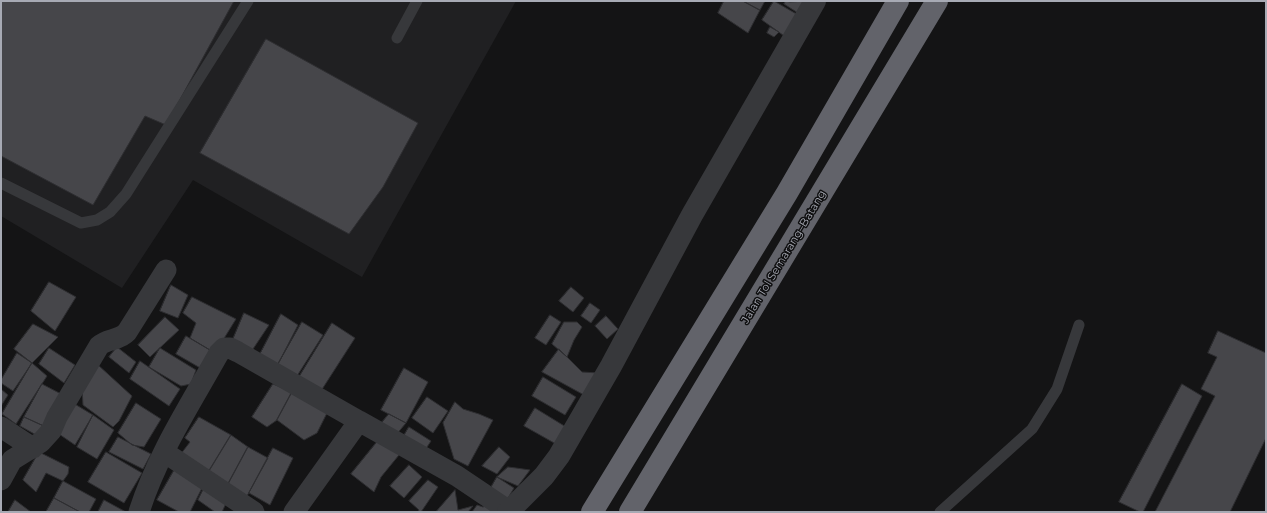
<!DOCTYPE html>
<meta charset="utf-8">
<style>
body{margin:0}
#map{position:relative;width:1267px;height:513px;overflow:hidden;background:#141415;font-family:Montserrat,sans-serif}
canvas{display:block}
.frame{position:absolute;inset:0;border:2px solid #a7aab4;pointer-events:none}
</style>
<div id="map">
<canvas width="1267" height="513"></canvas>
<div class="frame"></div>
</div>
<script>
const context = document.querySelector('canvas').getContext('2d');
context.lineJoin = 'round';
function fill(path, color) { context.fillStyle = color; context.fill(path, 'evenodd'); }
function trace(path, color, width, dash) { context.strokeStyle = color; context.lineWidth = width; context.lineCap = dash ? 'butt' : 'round'; context.setLineDash(dash || []); context.stroke(path); }
function write(font, color, halo, rows, align = 'center') {
  context.font = font + ' Montserrat,sans-serif'; context.lineWidth = 3; context.setLineDash([]); context.textBaseline = 'middle'; context.strokeStyle = halo; context.fillStyle = color; for (const [text, x, y, turn = 0] of rows) {
    context.save(); context.translate(x, y); context.rotate((+turn || 0) * Math.PI / 180); context.textAlign = isNaN(turn) ? turn : align; if (halo) context.strokeText(text, 0, 0); context.fillText(text, 0, 0); context.restore();
  }
}
const built = new Path2D(`
 M 1,1 L 516,1 L 362,277 L 193,180 L 122,288 L 1,216 Z`);
const building = new Path2D(`
 M 1,1 L 234,1 L 166,125 L 145,116 L 93,205 L 1,156 Z
 M 724,1 L 743,1 L 760,10 L 748,33 L 718,13 Z
 M 743,1 L 765,1 L 760,10 Z
 M 774,1 L 800,16 L 787,38 L 762,20 Z
 M 786,1 L 790,2 L 805,1 L 798,13 L 784,4 Z
 M 770,27 L 779,32 L 774,37 L 767,33 Z
 M 266,39 L 418,123 L 383,187 L 349,234 L 200,153 Z
 M 49,282 L 76,297 L 55,331 L 31,311 Z
 M 171,285 L 188,295 L 178,318 L 160,311 Z
 M 571,287 L 584,298 L 573,312 L 559,301 Z
 M 192,297 L 236,319 L 215,353 L 190,338 L 196,323 L 183,313 Z
 M 590,303 L 600,310 L 591,323 L 581,316 Z
 M 244,313 L 269,325 L 251,352 L 231,344 Z
 M 281,314 L 298,325 L 277,366 L 258,358 Z
 M 550,315 L 561,322 L 546,345 L 535,338 Z
 M 606,316 L 618,329 L 607,339 L 595,326 Z
 M 165,317 L 179,330 L 150,357 L 138,345 Z
 M 302,322 L 323,335 L 297,376 L 277,366 Z
 M 564,322 L 577,322 L 582,327 L 574,340 L 567,357 L 552,344 Z
 M 332,323 L 355,338 L 319,394 L 296,382 Z
 M 33,324 L 58,337 L 32,363 L 14,349 Z
 M 1218,331 L 1266,353 L 1266,438 L 1230,512 L 1155,512 L 1215,396 L 1201,389 L 1217,357 L 1208,353 Z
 M 186,336 L 215,353 L 202,369 L 176,354 Z
 M 117,347 L 136,362 L 129,373 L 109,357 Z
 M 49,348 L 75,365 L 64,383 L 39,364 Z
 M 160,348 L 196,370 L 191,384 L 181,386 L 149,367 Z
 M 559,349 L 582,372 L 599,373 L 584,395 L 542,372 Z
 M 17,353 L 32,363 L 13,391 L 1,383 L 1,380 Z
 M 140,361 L 180,389 L 169,406 L 130,379 Z
 M 32,363 L 47,376 L 16,424 L 2,414 Z
 M 97,364 L 132,396 L 119,421 L 113,427 L 83,405 L 82,388 Z
 M 404,368 L 428,382 L 406,423 L 381,410 Z
 M 543,377 L 576,397 L 565,415 L 532,396 Z
 M 42,384 L 65,396 L 46,427 L 24,417 Z
 M 273,384 L 292,392 L 277,420 L 267,427 L 252,417 Z
 M 1182,384 L 1202,396 L 1143,512 L 1140,512 L 1119,502 Z
 M 1,389 L 8,395 L 1,406 Z
 M 292,392 L 327,413 L 317,433 L 304,440 L 277,420 Z
 M 427,397 L 448,411 L 433,433 L 412,418 Z
 M 455,402 L 463,409 L 479,414 L 493,420 L 468,466 L 454,459 L 443,423 Z
 M 73,403 L 93,415 L 75,445 L 56,432 Z
 M 136,403 L 161,419 L 144,447 L 132,445 L 118,433 Z
 M 535,408 L 566,427 L 556,444 L 524,426 Z
 M 389,414 L 406,423 L 395,436 L 378,427 Z
 M 93,415 L 114,430 L 97,459 L 77,447 Z
 M 24,417 L 46,427 L 38,436 L 20,426 Z
 M 199,417 L 231,435 L 206,476 L 180,455 L 190,442 L 185,438 Z
 M 409,427 L 431,441 L 423,453 L 402,439 Z
 M 231,435 L 248,447 L 227,486 L 206,476 Z
 M 118,437 L 151,454 L 143,469 L 109,452 Z
 M 381,437 L 399,455 L 381,477 L 374,492 L 351,474 Z
 M 248,447 L 268,458 L 247,496 L 227,486 Z
 M 499,447 L 510,457 L 497,474 L 482,466 Z
 M 273,448 L 293,458 L 270,505 L 249,493 Z
 M 39,452 L 69,467 L 68,474 L 63,481 L 46,473 L 36,492 L 23,480 Z
 M 106,452 L 142,473 L 124,503 L 88,482 Z
 M 409,465 L 422,477 L 404,498 L 390,486 Z
 M 176,467 L 204,484 L 190,512 L 179,512 L 157,500 Z
 M 508,467 L 516,468 L 530,470 L 518,486 L 497,477 Z
 M 497,477 L 514,488 L 505,503 L 489,491 Z
 M 428,480 L 438,487 L 421,512 L 418,512 L 419,510 L 409,501 Z
 M 63,481 L 96,499 L 89,512 L 80,512 L 54,498 Z
 M 205,486 L 228,499 L 222,512 L 215,512 L 198,500 Z
 M 455,490 L 458,510 L 473,506 L 468,512 L 436,512 Z
 M 54,498 L 80,512 L 46,512 Z
 M 15,500 L 31,512 L 8,512 Z
 M 104,500 L 126,512 L 98,512 Z
 M 487,503 L 501,512 L 472,512 L 477,505 L 483,507 Z`);
const service = new Path2D(`
 M 397,38 L 417,1
 M 1,183 L 81,223 L 97,220 L 110,212 L 126,194 L 248,1
 M 940,512 L 1032,429 L 1057,389 L 1079,325`);
const minor = new Path2D(`
 M 359,421 L 457,476 L 509,511
 M 1,427 L 33,448
 M 164,452 L 254,512
 M 1,480 L 12,460 L 41,442 L 51,431 L 57,417 L 99,346 C 107,338 119,341 127,332 L 166,270
 M 139,512 C 157,455 190,405 219,353 L 224,348 L 230,348 L 238,352 L 359,421 L 294,512`);
const tertiary = new Path2D(`
 M 508,512 L 544,476 L 559,456 L 611,366 L 692,215 L 815,1`);
const motorway = new Path2D(`
 M 592,512 L 787,193 L 898,1
 M 630,512 L 937,1`);
const streetNames = [
 ["Jalan Tol Semarang–Batang",784,257,-59]
];
fill(built, '#202022');
fill(building, '#46464a');
trace(building, '#2e2e31', 1);
trace(service, '#37383b', 11);
trace(minor, '#37383b', 21);
trace(tertiary, '#37383b', 22);
trace(motorway, '#62636a', 22);
write('11px', '#a7aab4', '#0f0f10', streetNames);
</script>
